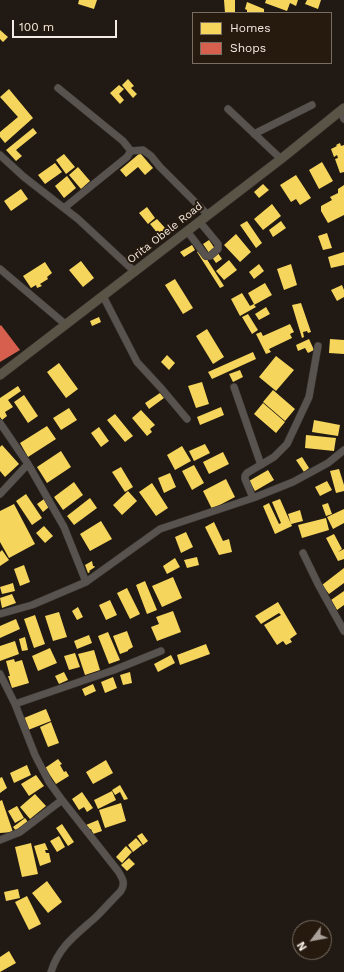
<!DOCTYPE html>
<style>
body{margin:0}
#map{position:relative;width:344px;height:972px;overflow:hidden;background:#211a14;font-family:"Work Sans",sans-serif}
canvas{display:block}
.legend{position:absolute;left:192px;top:12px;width:140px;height:52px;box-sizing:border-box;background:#261a0f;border:1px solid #786e64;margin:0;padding:5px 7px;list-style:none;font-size:12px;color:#f4ebe3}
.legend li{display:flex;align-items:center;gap:8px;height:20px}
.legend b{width:20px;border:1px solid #786e64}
.north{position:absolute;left:292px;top:920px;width:40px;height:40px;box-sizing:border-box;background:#261a0f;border:1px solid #786e64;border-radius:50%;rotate:238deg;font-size:11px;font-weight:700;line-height:16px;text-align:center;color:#f4ebe3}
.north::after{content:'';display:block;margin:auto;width:14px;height:18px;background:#aaa29b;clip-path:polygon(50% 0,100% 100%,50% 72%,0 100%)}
.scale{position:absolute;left:12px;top:20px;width:105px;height:18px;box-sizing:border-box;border:2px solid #f4ebe3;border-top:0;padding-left:5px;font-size:12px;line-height:14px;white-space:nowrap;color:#f4ebe3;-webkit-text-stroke:3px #261a0f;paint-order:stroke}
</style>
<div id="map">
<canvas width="344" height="972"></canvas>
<ul class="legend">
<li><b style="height:11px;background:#f6d55c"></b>Homes</li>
<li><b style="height:11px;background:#d6604d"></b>Shops</li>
</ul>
<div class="north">N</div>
<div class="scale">100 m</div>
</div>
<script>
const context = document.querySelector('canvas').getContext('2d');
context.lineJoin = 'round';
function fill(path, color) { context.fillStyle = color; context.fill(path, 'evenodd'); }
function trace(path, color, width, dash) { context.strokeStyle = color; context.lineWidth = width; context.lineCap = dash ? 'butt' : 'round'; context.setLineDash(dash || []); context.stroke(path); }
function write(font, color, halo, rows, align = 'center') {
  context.font = font + ' "Work Sans",sans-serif'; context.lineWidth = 4; context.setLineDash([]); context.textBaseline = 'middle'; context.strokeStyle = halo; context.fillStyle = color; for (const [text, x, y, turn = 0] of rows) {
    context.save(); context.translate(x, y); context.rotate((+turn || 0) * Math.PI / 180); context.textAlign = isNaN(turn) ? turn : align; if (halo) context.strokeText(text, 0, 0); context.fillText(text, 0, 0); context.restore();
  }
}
const homes = new Path2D(`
 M 79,0 L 97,0 L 94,9 L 78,4 Z
 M 224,0 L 235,0 L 235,13 L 225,13 Z
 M 266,0 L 298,0 L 296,6 L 290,3 L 287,11 L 265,3 Z
 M 307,0 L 321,0 L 318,9 L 305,4 Z
 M 247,2 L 264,9 L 264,13 L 247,13 L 247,10 L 245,9 Z
 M 0,30 L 8,37 L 3,42 L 0,39 Z
 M 128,79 L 134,86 L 131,88 L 137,94 L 133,98 L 122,85 Z
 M 119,85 L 124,89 L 119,94 L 124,100 L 120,104 L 110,93 Z
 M 9,89 L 33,118 L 5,143 L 0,137 L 0,132 L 18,117 L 0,97 Z
 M 33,128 L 37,133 L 16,150 L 22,156 L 16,161 L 6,150 Z
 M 340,143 L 341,146 L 344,145 L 344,172 L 340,173 L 335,159 L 338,158 L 337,155 L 334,157 L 331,149 L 337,146 L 336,145 Z
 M 140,153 L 153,168 L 145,175 L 138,167 L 126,177 L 120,170 Z
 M 64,154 L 75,167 L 66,174 L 56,160 Z
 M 322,162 L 333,181 L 319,189 L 309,170 Z
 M 55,163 L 62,172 L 45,184 L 38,175 Z
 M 78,167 L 90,181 L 81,189 L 69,175 Z
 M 296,175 L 311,198 L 300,205 L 296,199 L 291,202 L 280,185 Z
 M 67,176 L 76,188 L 64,198 L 55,186 Z
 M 263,184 L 269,190 L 259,198 L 254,192 Z
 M 344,185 L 344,215 L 328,223 L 321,211 L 321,206 L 332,200 L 330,197 L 338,193 L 338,189 Z
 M 21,189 L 28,199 L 11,211 L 4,201 Z
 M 272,204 L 281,216 L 263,230 L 254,219 Z
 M 147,207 L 155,218 L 148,224 L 139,213 Z
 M 157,219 L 166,229 L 159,235 L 150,224 Z
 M 247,221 L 262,243 L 256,248 L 240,225 Z
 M 281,221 L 286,228 L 273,237 L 269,230 Z
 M 327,233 L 332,248 L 323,250 L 318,236 Z
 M 236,234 L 251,252 L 240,262 L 224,245 Z
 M 209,240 L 222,259 L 216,263 L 203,244 Z
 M 192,245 L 195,250 L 184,257 L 180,252 Z
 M 201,250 L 224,286 L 220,288 L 197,252 Z
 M 344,252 L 344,265 L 331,268 L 328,257 Z
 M 229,260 L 237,270 L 224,280 L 216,271 Z
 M 81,261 L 94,278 L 83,287 L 69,270 Z
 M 45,262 L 52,273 L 47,277 L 48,279 L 40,284 L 42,286 L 37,288 L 36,285 L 31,288 L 23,276 Z
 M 259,264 L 264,271 L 254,279 L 249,272 Z
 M 291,264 L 297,285 L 284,290 L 277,269 Z
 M 175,279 L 193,308 L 183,314 L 165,285 Z
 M 265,283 L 272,295 L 254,305 L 256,307 L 240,316 L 231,299 L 242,293 L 250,306 L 254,304 L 248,293 Z
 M 342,285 L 344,290 L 344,297 L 337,301 L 331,290 Z
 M 301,303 L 311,332 L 308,333 L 307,331 L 303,332 L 304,337 L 302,338 L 292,305 Z
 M 266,307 L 270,314 L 259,320 L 255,314 Z
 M 248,314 L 258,330 L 252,334 L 242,317 Z
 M 99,317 L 101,322 L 92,326 L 90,321 Z
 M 290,324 L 294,332 L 290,334 L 292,338 L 269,349 L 271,352 L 266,354 L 256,334 L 261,332 L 263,336 Z
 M 207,329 L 224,357 L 213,364 L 196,336 Z
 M 309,339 L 314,350 L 308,353 L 305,348 L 298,351 L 296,345 Z
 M 330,339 L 344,340 L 344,354 L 329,353 Z
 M 253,352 L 256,359 L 212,379 L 208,372 Z
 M 167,355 L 175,363 L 169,370 L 161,362 Z
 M 276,356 L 294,370 L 276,391 L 259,377 Z
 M 59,363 L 78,389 L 66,398 L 47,372 Z
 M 240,370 L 243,377 L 233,382 L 229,374 Z
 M 202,382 L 209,404 L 196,408 L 188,386 Z
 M 18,386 L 21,391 L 8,400 L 13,407 L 5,412 L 7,416 L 2,420 L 0,417 L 0,398 Z
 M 273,390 L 295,409 L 285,421 L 263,402 Z
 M 160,393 L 164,398 L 149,409 L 145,403 Z
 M 24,395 L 38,416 L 28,423 L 14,402 Z
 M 263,403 L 285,422 L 276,433 L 254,414 Z
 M 221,407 L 224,415 L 200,425 L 197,417 Z
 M 69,408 L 77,420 L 61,430 L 53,418 Z
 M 141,410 L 155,425 L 150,429 L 152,432 L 147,436 L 132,418 Z
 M 115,414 L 133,436 L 125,442 L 107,420 Z
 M 314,420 L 340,425 L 338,436 L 312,432 Z
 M 47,426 L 56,439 L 28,457 L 20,443 Z
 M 99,427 L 109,441 L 101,447 L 91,433 Z
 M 306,435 L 336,438 L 334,451 L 305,448 Z
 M 205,444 L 210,453 L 194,461 L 189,451 Z
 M 2,445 L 19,464 L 5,477 L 0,471 L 0,447 Z
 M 182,446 L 191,461 L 175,470 L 167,455 Z
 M 61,451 L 71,467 L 47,483 L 37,467 Z
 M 223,452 L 229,464 L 209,474 L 203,462 Z
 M 302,457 L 309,468 L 304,472 L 296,460 Z
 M 194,465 L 204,483 L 192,490 L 182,471 Z
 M 121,467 L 133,487 L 125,492 L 112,472 Z
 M 339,469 L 344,485 L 344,491 L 336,493 L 330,471 Z
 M 268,470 L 274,480 L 255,491 L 249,481 Z
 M 170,473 L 176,487 L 164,493 L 158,478 Z
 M 226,479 L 235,497 L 212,509 L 203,491 Z
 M 327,481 L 332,490 L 320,496 L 315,487 Z
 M 74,482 L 83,495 L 63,510 L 54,497 Z
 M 152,483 L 168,508 L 156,516 L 139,492 Z
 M 128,491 L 137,501 L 122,515 L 113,505 Z
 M 26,494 L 42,518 L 32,525 L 16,501 Z
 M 90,498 L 97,508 L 74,525 L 67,516 Z
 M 44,499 L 49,507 L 43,512 L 37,504 Z
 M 280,499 L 292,526 L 275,534 L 263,506 L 269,503 L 279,524 L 281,523 L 272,502 Z
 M 328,503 L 332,514 L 326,516 L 322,505 Z
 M 14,504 L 35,544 L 9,558 L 0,542 L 0,511 Z
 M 344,509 L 344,523 L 333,529 L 327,517 Z
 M 300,510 L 303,521 L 291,524 L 288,514 Z
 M 326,518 L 329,530 L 302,538 L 298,525 Z
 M 101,521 L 112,539 L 90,551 L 80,534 Z
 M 214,522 L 223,541 L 229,539 L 232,552 L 219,555 L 205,527 Z
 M 44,526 L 53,536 L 45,543 L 36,533 Z
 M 186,532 L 193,547 L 181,553 L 175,537 Z
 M 334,534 L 342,549 L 338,552 L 344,549 L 344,559 L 338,561 L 326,538 Z
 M 2,550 L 9,560 L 0,566 L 0,552 Z
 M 197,557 L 199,565 L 187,568 L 184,560 Z
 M 175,558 L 180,567 L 167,574 L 163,566 Z
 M 92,561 L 93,566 L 94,566 L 95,567 L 89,571 L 90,572 L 88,573 L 85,565 Z
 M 24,565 L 30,582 L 20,586 L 14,569 Z
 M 344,568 L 344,583 L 329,594 L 322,585 Z
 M 173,577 L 182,598 L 162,607 L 152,586 Z
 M 145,581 L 157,610 L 147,614 L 136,585 Z
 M 13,583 L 15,591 L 2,594 L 0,587 Z
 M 127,588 L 140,614 L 130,619 L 117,593 Z
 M 344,591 L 344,605 L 337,610 L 331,600 Z
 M 12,594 L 16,603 L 2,608 L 0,598 Z
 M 110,600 L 117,615 L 106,620 L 99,605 Z
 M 278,602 L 297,634 L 290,639 L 292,642 L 286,645 L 283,641 L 277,645 L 264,625 L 281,615 L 279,613 L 261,624 L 255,616 Z
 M 78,607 L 83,617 L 77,620 L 72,611 Z
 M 173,611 L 181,632 L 157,641 L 151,627 L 159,624 L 156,617 Z
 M 59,612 L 67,637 L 53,641 L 45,616 Z
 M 35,615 L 45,644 L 34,648 L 24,619 Z
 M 16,619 L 20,629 L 0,638 L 0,626 Z
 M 127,631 L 133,647 L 128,650 L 128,651 L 120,654 L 113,636 Z
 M 108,632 L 120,660 L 109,664 L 98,636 Z
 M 89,635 L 92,643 L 77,649 L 74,641 Z
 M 25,637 L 28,650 L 22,651 L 19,639 Z
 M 15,641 L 19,654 L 0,661 L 0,646 Z
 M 206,644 L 210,654 L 180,665 L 177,655 Z
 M 50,648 L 57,663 L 38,671 L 32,656 Z
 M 94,650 L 100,670 L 85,675 L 78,654 Z
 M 75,653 L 80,667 L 69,670 L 64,656 Z
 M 171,655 L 175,663 L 158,672 L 154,664 Z
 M 14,659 L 15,662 L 22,660 L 29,683 L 12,688 L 8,676 L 10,676 L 6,661 Z
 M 64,672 L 68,680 L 59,684 L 55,676 Z
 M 130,672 L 132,683 L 123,685 L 120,675 Z
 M 113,677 L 117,688 L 105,693 L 101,682 Z
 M 93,684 L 96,691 L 85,696 L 82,689 Z
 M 46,709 L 51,721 L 28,730 L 24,718 Z
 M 51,722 L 59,743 L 48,747 L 40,727 Z
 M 58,759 L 62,764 L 60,765 L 64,772 L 66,771 L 69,776 L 56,784 L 45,768 Z
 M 106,760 L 113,773 L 93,784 L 86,772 Z
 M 27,765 L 31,775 L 14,783 L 10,773 Z
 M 36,775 L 44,786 L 29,796 L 21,784 Z
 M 2,777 L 7,788 L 0,793 L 0,778 Z
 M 120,785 L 128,799 L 124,800 L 120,792 L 115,795 L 112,790 Z
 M 112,791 L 116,800 L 98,809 L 94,800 Z
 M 82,792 L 93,808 L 87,812 L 84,807 L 79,810 L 72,799 Z
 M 35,794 L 46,806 L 30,819 L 20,807 Z
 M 2,800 L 13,832 L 0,833 L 0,801 Z
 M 121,803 L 126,821 L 105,828 L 99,810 Z
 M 17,806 L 24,818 L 15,823 L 8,811 Z
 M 25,818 L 28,822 L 16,831 L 13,827 Z
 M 98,820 L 102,831 L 93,834 L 91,829 L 88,830 L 86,825 Z
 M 62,824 L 74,842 L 68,846 L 56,828 Z
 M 142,833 L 148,841 L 143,845 L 137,836 Z
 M 59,836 L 65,847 L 57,852 L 50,841 Z
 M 136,838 L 142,845 L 133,852 L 128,845 Z
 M 31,843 L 38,874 L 22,877 L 15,847 Z
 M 45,843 L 48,850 L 45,850 L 46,853 L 49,853 L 51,862 L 40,866 L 34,846 Z
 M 126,846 L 132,852 L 122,863 L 116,857 Z
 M 129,858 L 135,864 L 127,871 L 121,865 Z
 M 47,881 L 62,902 L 48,913 L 32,893 Z
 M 18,889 L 20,898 L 6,901 L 4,892 Z
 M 27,896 L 41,924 L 29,930 L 15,902 Z
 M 9,951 L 16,963 L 0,972 L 0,957 Z`);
const shops = new Path2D(`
 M 1,325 L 20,350 L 0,362 L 0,326 Z`);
const minor = new Path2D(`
 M 58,88 L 123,141 L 131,151 L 127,157 L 64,208
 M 228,109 L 281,159
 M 340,111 L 344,119
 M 254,134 L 312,105
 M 131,151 L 143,150 L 151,156 L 160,167 L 208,215
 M 0,155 L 24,177 L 78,219 L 135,272
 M 187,231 L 206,256 L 210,256 L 218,249 L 218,244 L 199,221
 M 0,269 L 65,324
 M 103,296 L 137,362 L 161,388 L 187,419
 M 234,387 L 261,465
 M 0,423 L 28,464 L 64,527 L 86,582
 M 0,494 L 28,464
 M 253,498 L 245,479 L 245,476 L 247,473 L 274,457 L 287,444 L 309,397 L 318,346
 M 303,553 L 318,584 L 344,631
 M 0,614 L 32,605 L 86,582 L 160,529 L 253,498 L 293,482 L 328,463 L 344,450
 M 0,674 L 15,704 L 35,755 L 49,782 L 62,800 L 118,871 C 123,879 126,884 120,892 C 112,900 104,909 96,917 C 77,934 59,946 51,972
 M 15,704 L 114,670 L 161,651
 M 0,840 L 20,832 L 62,800`);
const major = new Path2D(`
 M 0,375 L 281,159 L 344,108`);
const streetNames = [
 ["Orita Obele Road",165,233,-38]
];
fill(homes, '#f6d55c');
fill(shops, '#d6604d');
trace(minor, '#3c3733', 8);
trace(major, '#3c3733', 10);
trace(minor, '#58534f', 7);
trace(major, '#5a5447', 9);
write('11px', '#f4ebe3', '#261a0f', streetNames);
</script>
